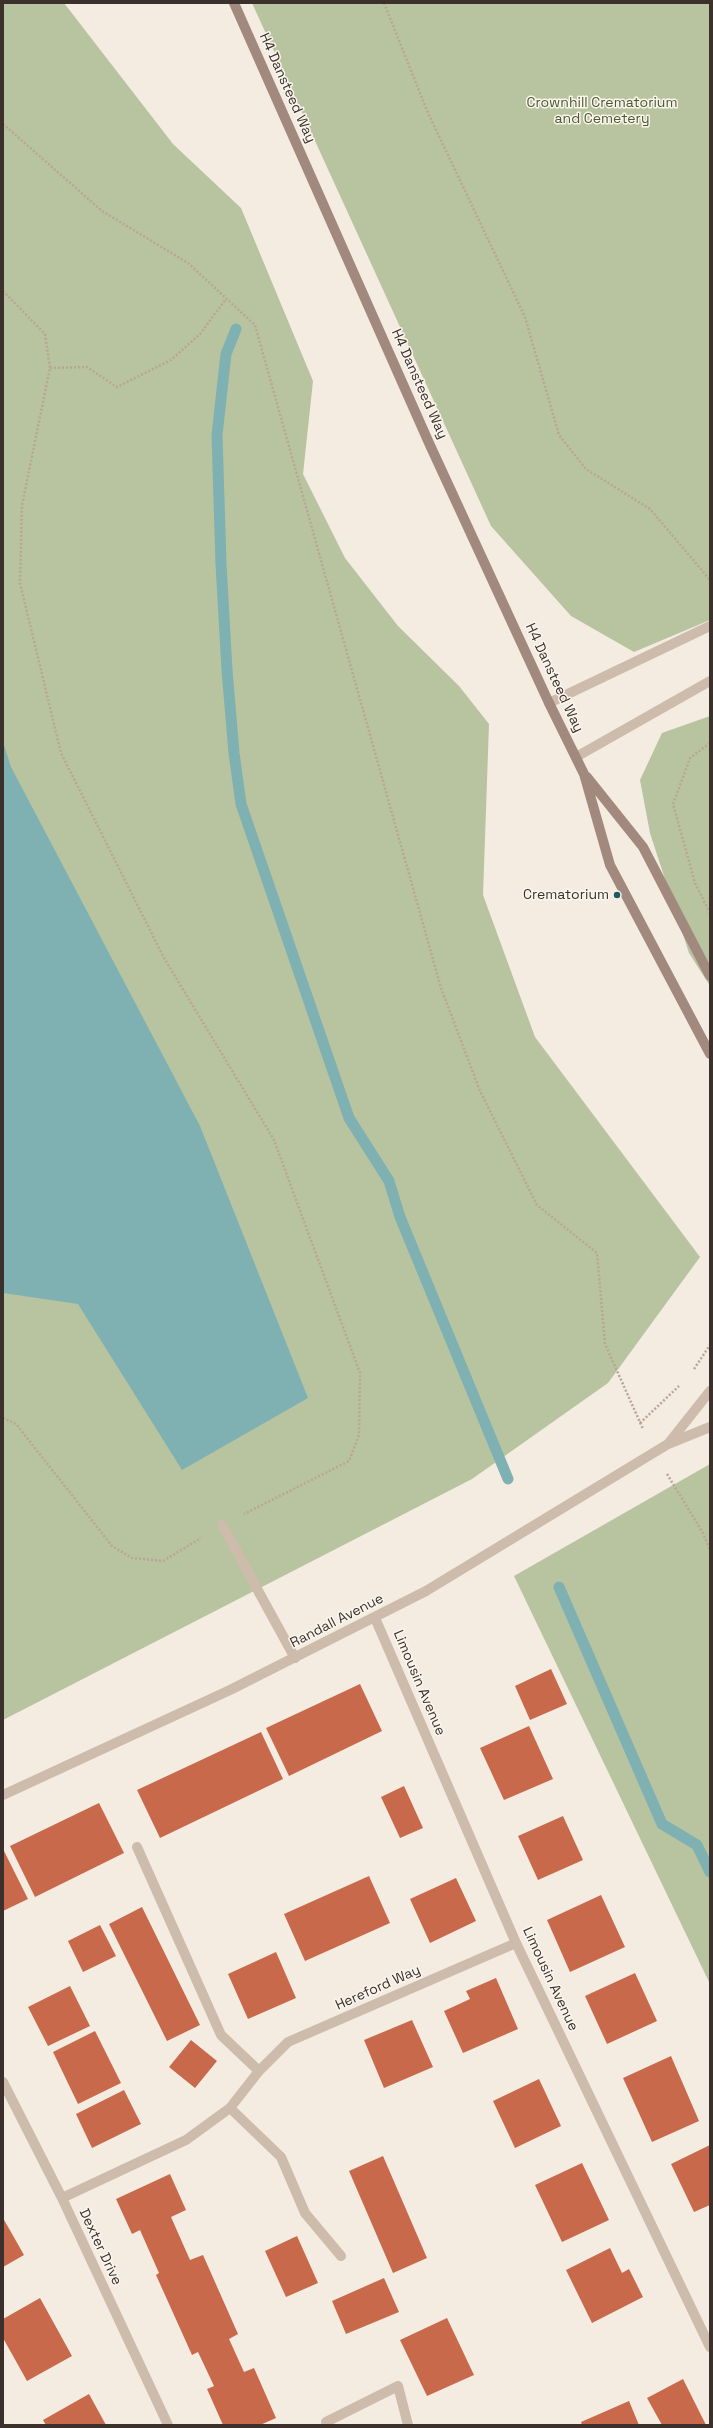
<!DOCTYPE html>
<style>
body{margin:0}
#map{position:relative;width:713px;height:2428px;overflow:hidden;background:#f4ebe1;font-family:"Space Grotesk",sans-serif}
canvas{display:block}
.frame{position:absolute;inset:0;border:4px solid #3b302b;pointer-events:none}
</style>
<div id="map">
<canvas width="713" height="2428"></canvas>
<div class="frame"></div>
</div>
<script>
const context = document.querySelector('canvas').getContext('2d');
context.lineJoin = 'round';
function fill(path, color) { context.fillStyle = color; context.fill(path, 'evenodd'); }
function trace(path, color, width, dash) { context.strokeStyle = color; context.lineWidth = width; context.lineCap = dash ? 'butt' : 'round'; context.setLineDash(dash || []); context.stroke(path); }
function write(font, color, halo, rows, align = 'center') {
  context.font = font + ' "Space Grotesk",sans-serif'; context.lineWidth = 3; context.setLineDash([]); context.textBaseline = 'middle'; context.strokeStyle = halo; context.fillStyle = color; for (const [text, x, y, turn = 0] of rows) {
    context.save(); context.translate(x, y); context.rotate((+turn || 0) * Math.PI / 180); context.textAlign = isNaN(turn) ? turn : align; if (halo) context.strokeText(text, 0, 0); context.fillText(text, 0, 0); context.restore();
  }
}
const green = new Path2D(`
 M 3,3 L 64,3 L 173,144 L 241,208 L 313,381 L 303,474 L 345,558 L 398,626 L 459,686 L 489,724 L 483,895 L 535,1037 L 700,1257 L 608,1383 L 472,1479 L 3,1720 Z
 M 252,3 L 710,3 L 710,620 L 634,652 L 571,616 L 491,526 Z
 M 710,716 L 710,986 L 689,953 L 650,833 L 640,780 L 662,733 Z
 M 710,1464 L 710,1984 L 514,1576 Z`);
const water = new Path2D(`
 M 3,742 L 11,767 L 200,1126 L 308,1398 L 182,1470 L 78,1304 L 3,1293 Z`);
const stream = new Path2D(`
 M 236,329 L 226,354 L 217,435 L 221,564 L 227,670 L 234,753 L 241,804 L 349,1118 L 389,1181 L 400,1217 L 508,1479
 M 559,1587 L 662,1824 L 697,1845 L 710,1872`);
const building = new Path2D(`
 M 551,1669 L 567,1704 L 530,1720 L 515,1686 Z
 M 360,1684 L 382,1731 L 289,1776 L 266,1728 Z
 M 529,1726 L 553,1779 L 504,1800 L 480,1748 Z
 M 261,1732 L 283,1779 L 160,1838 L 137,1790 Z
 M 404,1786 L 423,1828 L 400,1838 L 381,1797 Z
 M 99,1803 L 124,1853 L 35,1897 L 10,1846 Z
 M 563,1816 L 583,1860 L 538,1880 L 518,1836 Z
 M 3,1849 L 28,1899 L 3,1911 Z
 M 369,1876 L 390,1923 L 305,1961 L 284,1914 Z
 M 456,1878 L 476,1921 L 430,1943 L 410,1899 Z
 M 601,1895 L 625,1947 L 570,1972 L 547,1920 Z
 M 142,1907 L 200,2025 L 167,2041 L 109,1924 Z
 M 100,1925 L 116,1956 L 83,1972 L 68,1941 Z
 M 276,1952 L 296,1998 L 248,2019 L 228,1974 Z
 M 635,1973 L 657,2021 L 607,2044 L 585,1996 Z
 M 496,1978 L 518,2029 L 463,2053 L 444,2011 L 470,1999 L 466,1991 Z
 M 70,1986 L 90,2026 L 48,2046 L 28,2007 Z
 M 412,2020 L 433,2067 L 384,2088 L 364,2040 Z
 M 95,2031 L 121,2083 L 78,2104 L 53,2052 Z
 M 191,2040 L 217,2061 L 195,2088 L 169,2067 Z
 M 671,2056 L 699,2121 L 652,2142 L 623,2078 Z
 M 539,2079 L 561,2126 L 515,2148 L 493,2101 Z
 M 124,2090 L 141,2124 L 92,2148 L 76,2114 Z
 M 710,2145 L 710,2205 L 694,2212 L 671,2164 Z
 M 383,2156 L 427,2258 L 393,2273 L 349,2171 Z
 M 582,2163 L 609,2220 L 562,2242 L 535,2185 Z
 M 170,2174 L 186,2210 L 171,2217 L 190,2260 L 203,2255 L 238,2334 L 229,2339 L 244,2372 L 254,2368 L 276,2418 L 260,2425 L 223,2425 L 207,2389 L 214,2386 L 198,2352 L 192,2355 L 156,2275 L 159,2273 L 140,2230 L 132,2234 L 116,2199 Z
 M 3,2218 L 24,2255 L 3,2267 Z
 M 297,2236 L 318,2283 L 286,2297 L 265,2251 Z
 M 610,2248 L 622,2273 L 629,2269 L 643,2297 L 592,2323 L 566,2270 Z
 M 384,2278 L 399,2312 L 346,2334 L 332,2301 Z
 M 40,2298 L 72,2356 L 27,2381 L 3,2338 L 3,2319 Z
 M 447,2318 L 474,2375 L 427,2396 L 400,2340 Z
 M 683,2379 L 706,2425 L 662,2425 L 647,2398 Z
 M 89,2394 L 106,2425 L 46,2425 L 43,2420 Z
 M 629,2401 L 639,2425 L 582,2425 L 581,2422 Z`);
const path = new Path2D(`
 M 384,3 L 428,113 L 525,317 L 559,435 L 586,469 L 650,509 L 710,580
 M 3,124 L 102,211 L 188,263 L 255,325 L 441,988 L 480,1091 L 537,1205 L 597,1253 L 605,1344 L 643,1429
 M 3,291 L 45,334 L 50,368 L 22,505 L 20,583 L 61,753 L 164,958 L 274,1140 L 360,1373 L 359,1435 L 349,1461 L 244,1514
 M 50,368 L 87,367 L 117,387 L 171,360 L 200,334 L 226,299
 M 710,743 L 690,758 L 673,804 L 695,883 L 710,913
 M 694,1369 L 710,1345
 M 3,1418 L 16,1424 L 112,1546 L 132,1558 L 163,1561 L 201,1538
 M 640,1423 L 679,1386
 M 667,1474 L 703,1533 L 710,1550`);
const lane = new Path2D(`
 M 222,1525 L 295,1658`);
const street = new Path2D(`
 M 549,703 L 710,626
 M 576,757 L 710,681
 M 668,1444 L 710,1391
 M 375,1618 L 516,1943 L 710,2347
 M 3,1795 L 230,1690 L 426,1591 L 668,1444 L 710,1427
 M 137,1847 L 221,2035 L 259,2071
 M 3,2082 L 62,2198 L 168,2425
 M 230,2108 L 281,2157 L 305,2213 L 341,2256
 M 62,2198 L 186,2140 L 230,2108 L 259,2071 L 288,2042 L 516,1943
 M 326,2422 L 398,2386 L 408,2425`);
const secondary = new Path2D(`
 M 234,3 L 429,443 L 549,703 L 584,774 L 610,865 L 710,1054
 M 587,777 L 643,847 L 710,976`);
const markers = [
 [617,895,4,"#1f5a5e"]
];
const streetNames = [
 ["H4 Dansteed Way",287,88,66],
 ["H4 Dansteed Way",419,384,66],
 ["H4 Dansteed Way",554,678,65],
 ["Randall Avenue",337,1621,-27],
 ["Limousin Avenue",419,1683,67],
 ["Limousin Avenue",550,1979,65],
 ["Hereford Way",378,1988,-24],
 ["Dexter Drive",100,2247,65]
];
const parkNames = [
 ["Crownhill Crematorium",602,103],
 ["and Cemetery",602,119]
];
const poiNames = [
 ["Crematorium",609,895]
];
fill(green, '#b8c4a0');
fill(water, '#7fb0b2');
trace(stream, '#7fb0b2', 11);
fill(building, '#c8694b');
trace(path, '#b9a596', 2.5, [2, 2]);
trace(lane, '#cdbbac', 10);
trace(street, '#cdbbac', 10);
trace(secondary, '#a18a7d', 10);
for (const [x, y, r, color] of markers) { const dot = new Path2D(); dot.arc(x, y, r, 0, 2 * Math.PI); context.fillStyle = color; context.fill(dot); trace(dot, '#fbf5ee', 1.5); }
write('14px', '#3b302b', '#fbf5ee', streetNames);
write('14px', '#4a5a2e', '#fbf5ee', parkNames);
write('14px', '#3b302b', '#fbf5ee', poiNames, 'right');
</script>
